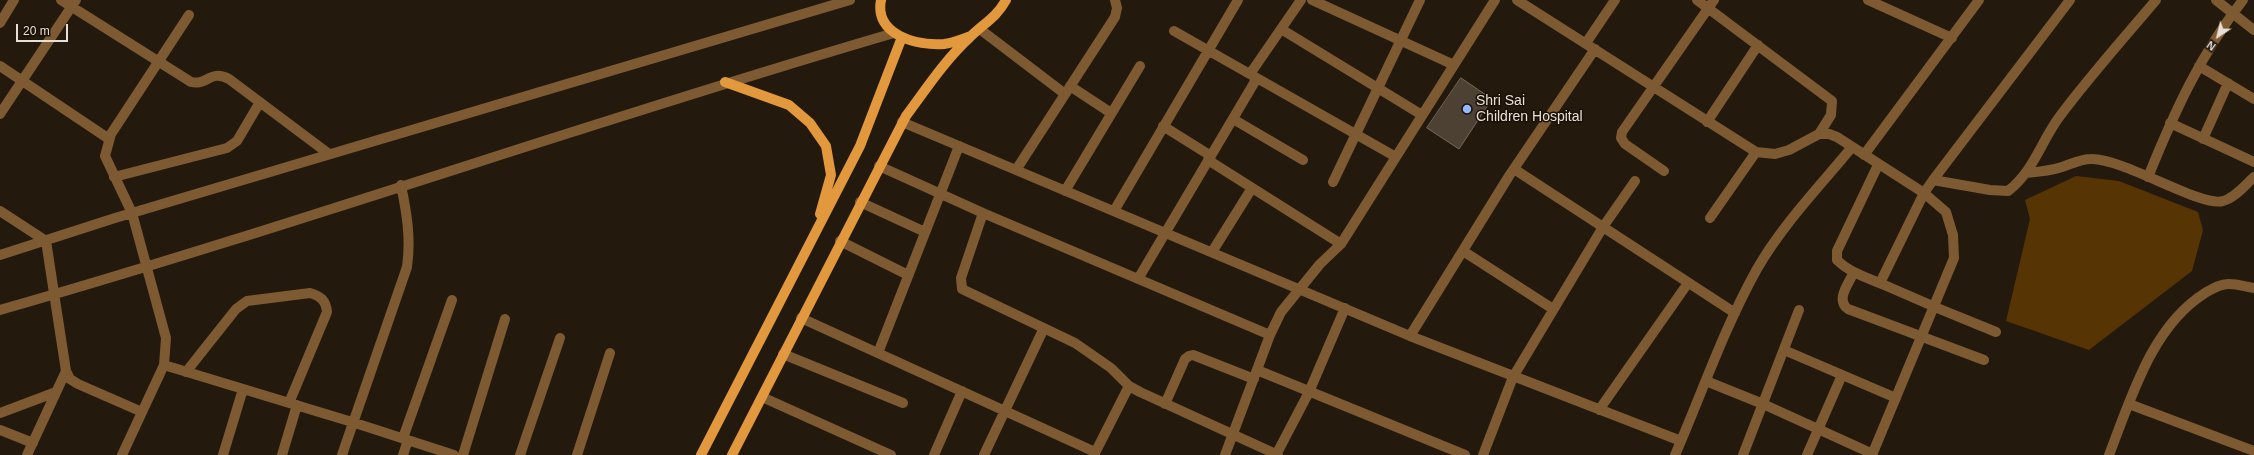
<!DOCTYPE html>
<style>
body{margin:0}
#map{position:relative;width:2254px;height:455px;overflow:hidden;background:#24190d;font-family:Arial,sans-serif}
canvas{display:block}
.north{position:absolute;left:2198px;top:16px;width:40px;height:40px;-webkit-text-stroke:3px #1a1005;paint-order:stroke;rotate:215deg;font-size:11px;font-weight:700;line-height:16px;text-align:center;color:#e8e0d8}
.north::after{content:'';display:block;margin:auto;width:14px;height:18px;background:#e8e0d8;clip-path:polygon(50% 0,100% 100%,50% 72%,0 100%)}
.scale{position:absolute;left:16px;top:24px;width:52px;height:18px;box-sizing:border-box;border:2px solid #e8e0d8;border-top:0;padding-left:5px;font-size:12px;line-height:14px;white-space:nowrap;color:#e8e0d8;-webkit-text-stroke:3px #1a1005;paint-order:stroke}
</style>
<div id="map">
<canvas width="2254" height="455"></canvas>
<div class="north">N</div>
<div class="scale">20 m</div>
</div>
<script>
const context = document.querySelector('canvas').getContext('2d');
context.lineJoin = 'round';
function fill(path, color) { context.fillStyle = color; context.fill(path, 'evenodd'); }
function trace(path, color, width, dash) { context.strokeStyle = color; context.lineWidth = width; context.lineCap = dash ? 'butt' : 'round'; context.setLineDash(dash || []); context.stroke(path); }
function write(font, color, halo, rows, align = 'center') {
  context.font = font + ' Arial,sans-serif'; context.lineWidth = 3; context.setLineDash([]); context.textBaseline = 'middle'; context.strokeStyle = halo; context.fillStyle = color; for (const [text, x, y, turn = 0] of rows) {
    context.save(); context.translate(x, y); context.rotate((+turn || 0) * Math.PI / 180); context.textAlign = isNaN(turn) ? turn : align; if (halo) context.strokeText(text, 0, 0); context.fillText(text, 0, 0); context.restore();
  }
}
const green = new Path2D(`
 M 2076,176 L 2119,181 L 2198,212 L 2203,230 L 2192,271 L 2089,350 L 2006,321 L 2030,219 L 2025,200 Z`);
const building = new Path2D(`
 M 1461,78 L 1492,99 L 1459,149 L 1427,128 Z`);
const minor = new Path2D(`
 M 61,0 L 191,82 C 207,86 210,69 229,79 L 329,154
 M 1312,0 L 1454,65
 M 1517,0 L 1756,152 L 1775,154 L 1789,150 L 1819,134 L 1829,134 L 1837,137 L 1924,193 L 1946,212 L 1953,235 L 1954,258 L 1872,455
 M 1697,0 L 1832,101 L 1831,115 L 1819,134
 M 1868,0 L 1952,38
 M 2216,0 L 2254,30
 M 0,23 L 14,0
 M 1281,29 L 1422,115
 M 981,30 L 1065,94
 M 1174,31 L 1396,157
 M 1586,43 L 1615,0
 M 0,66 L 109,139
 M 2199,66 L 2254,99
 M 1250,74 L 1301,0
 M 1070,86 L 1111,113
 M 0,114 L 76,0
 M 1233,119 L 1303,160
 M 902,122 L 1410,336 L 1681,441
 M 1707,122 L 1758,45
 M 2170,123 L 2254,162
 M 1163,126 L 1211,156
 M 2203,139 L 2228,83
 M 1864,155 L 1979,0
 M 1208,160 L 1341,244
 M 1878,165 L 1837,251 L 1837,260 C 1849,272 1867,278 1882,284 C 1920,301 1958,317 1996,332
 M 879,166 L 983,213 L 1270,335
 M 1514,169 L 1735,313
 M 1016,170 L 1115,17 L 1117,8 L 1115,0
 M 1664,171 L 1625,144 L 1621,138 L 1622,132 L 1714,0
 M 2026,173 C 2038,172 2050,171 2062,167 C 2071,164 2081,159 2091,159 C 2123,158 2202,208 2223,201 C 2235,198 2245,185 2254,177
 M 114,177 L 227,148 L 237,141 L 260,102
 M 2148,177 C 2174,113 2200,55 2243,0
 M 1933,180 L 1990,190 L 2008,191 C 2034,171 2041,141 2060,116 C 2090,76 2124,38 2156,0
 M 1333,182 L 1420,0
 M 1065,191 L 1140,66
 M 860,202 L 925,232
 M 0,211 L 46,241 L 66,371 L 70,379 L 78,384 L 142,412
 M 1114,211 L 1238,0
 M 983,213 L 961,278 L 962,289 L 1075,343 L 1111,368 L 1129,386 L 1140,392 L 1278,455
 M 1710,218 L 1756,152
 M 840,241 L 908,275
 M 1463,251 L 1553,309
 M 1212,252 L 1252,188
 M 0,255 L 115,218 L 850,0
 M 1854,272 C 1849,283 1835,300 1848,309 L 1984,360
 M 1138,279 L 1257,78
 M 1880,283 L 1924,193 L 1933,180 L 2070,0
 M 0,310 C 300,224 595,120 894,33
 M 801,318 L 1095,452
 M 1410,336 L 1509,176 L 1595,49
 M 1784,350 L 1896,398
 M 878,353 L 959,146
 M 783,354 L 903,403
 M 164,365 L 352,422 L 454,455
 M 1257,370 L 1465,455
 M 186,372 L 236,309 L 247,301 L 310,293 C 320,296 326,300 327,312 L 289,403
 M 1706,381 L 1763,404 L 1873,454
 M 762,397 L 891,455
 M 1165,404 L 1185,359 L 1189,356 L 1193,355 L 1254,379
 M 2129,404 L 2254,451
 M 1599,410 L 1688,283
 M 0,413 L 56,392
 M 0,430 L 33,443
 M 403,438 L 452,300
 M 27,455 L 66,371
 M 122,455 L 164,365 L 166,338 L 132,213 L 105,156 L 111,134 L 189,15
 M 223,455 L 243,389
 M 282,455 L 297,405
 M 342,455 L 407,267 C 411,239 407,214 401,185
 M 403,455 L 408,440
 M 463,455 L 505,319
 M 520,455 L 560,338
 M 577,455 L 610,353
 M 934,455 L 962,391
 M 984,455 L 1044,328
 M 1094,455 L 1129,386
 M 1225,455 L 1270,335 L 1281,312 L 1320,264 L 1341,244 L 1495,0
 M 1276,455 L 1309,392 L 1345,308
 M 1483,455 L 1513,377 L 1603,227 L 1635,181
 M 1675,455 C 1702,393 1724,328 1757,269 C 1782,225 1820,186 1852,147
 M 1743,455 L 1799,310
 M 1807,455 L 1842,375
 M 2109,455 C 2131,399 2151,327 2205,293 C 2212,289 2221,283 2230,284 C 2238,284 2246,287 2254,288`);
const major = new Path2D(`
 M 881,0 C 874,35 917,46 944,44 C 953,43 962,39 971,36
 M 725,82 L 789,105 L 810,123 L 826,146 L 831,175 L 820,214
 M 701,455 L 860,146 L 902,37
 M 732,455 L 906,116 C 926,89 945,60 970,37 C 983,24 997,17 1006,0`);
const markers = [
 [1467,109,5,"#91b8fd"]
];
const poiNames = [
 ["Shri Sai",1476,101],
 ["Children Hospital",1476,117]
];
fill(green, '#563404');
fill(building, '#4d4134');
trace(building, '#75675a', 1);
trace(minor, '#7d5a32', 10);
trace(major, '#e2983d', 10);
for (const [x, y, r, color] of markers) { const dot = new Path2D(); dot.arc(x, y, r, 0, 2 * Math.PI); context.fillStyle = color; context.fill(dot); trace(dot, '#1a1005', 1.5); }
write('14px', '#e8e0d8', '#1a1005', poiNames, 'left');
</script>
